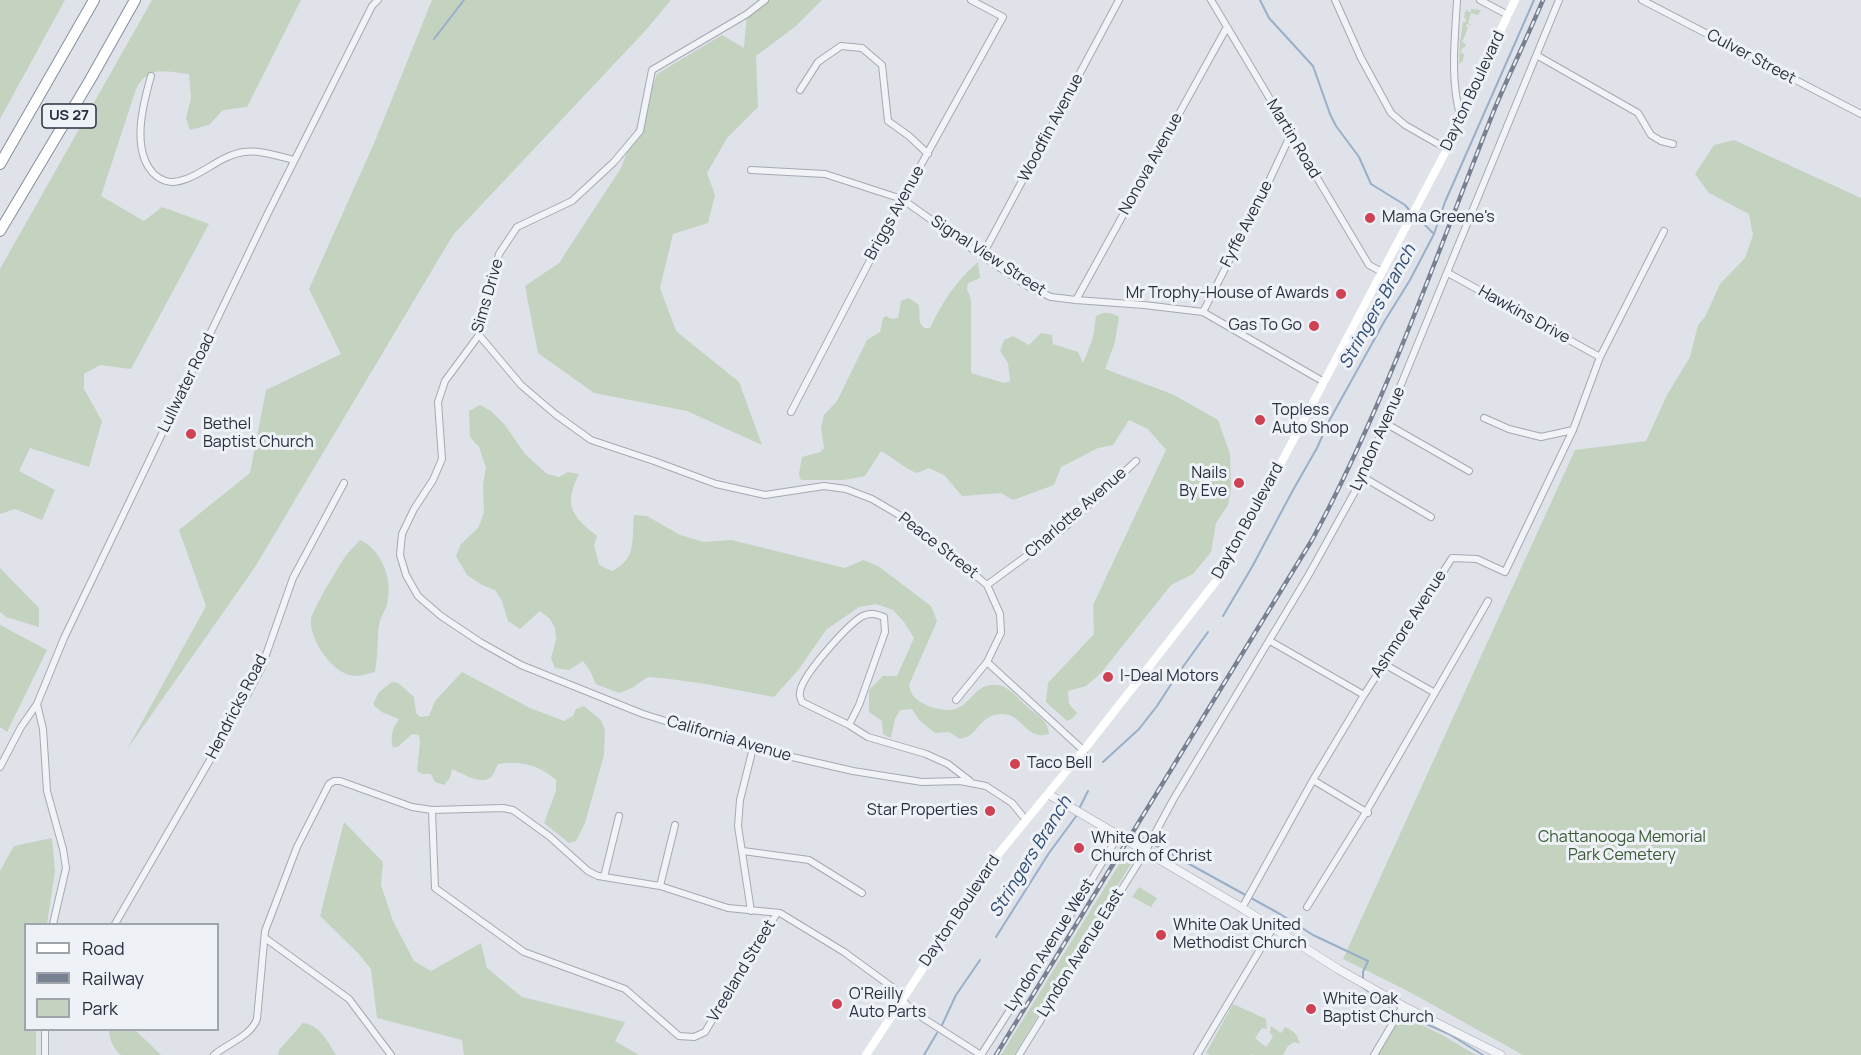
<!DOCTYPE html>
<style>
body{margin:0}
#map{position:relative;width:1861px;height:1055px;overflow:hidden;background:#dfe2e8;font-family:Manrope,sans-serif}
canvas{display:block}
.legend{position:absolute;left:24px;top:923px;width:195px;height:108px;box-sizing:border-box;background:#eef1f6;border:2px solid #9fa4ad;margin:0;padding:8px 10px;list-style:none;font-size:18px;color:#283040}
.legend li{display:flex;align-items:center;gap:12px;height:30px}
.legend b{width:30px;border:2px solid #9fa4ad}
</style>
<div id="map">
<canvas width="1861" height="1055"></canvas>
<ul class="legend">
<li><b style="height:8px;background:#fff"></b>Road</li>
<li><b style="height:8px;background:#788192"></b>Railway</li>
<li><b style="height:16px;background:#c4d2c0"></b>Park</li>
</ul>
</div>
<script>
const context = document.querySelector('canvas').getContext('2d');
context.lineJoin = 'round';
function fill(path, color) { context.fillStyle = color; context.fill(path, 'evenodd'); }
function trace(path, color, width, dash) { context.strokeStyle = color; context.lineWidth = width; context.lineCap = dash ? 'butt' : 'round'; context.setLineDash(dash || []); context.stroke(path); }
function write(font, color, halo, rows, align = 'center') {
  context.font = font + ' Manrope,sans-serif'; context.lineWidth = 6; context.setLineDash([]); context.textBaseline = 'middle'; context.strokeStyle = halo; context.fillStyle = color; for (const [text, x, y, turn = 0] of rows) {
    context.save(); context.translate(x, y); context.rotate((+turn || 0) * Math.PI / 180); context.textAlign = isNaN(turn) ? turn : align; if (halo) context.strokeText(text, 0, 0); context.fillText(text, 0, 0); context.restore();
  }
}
const green = new Path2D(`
 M 0,0 L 65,0 L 0,119 Z
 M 152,0 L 301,0 L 247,107 L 223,110 L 209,125 L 190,130 L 186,118 L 191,98 L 189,74 C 165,72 149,64 136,89 L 101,196 L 144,221 L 162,207 L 209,224 L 131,369 L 100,365 L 84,374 L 84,389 L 102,421 L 89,467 L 30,448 L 19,471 L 55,490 L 42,520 L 15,509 L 0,514 L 0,269 Z
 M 432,0 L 671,0 L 645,31 L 453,235 L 255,567 L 126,751 L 206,606 L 179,530 L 250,473 L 266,390 L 341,354 L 309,289 L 375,141 Z
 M 765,0 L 822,0 L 796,26 L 756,56 L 758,107 L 727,138 L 707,173 L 715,195 L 708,223 L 673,234 L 660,288 L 676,331 L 739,382 L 762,445 L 687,411 L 594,393 L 538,353 L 525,286 L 559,263 L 621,168 L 657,74 L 722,35 L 744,48 L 747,14 Z
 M 1471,9 L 1481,10 L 1478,15 L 1471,13 L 1468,23 L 1474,26 L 1467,24 L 1466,26 L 1468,28 L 1462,42 L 1466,44 L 1465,47 L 1462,48 L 1461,53 L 1464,54 L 1463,61 L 1459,64 L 1460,42 L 1463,22 L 1466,22 L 1466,19 L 1464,18 L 1465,12 L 1468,10 L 1468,12 L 1471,12 Z
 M 1734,140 L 1861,198 L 1861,1055 L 1523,1055 L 1406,990 L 1343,959 L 1575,450 L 1646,441 L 1667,395 L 1690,357 L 1698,325 L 1705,317 L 1720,284 L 1745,258 L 1753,235 L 1749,214 L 1709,193 L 1695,174 L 1714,145 Z
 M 978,262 L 980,278 L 968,283 L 967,289 L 971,299 L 971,373 L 1004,383 L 1010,381 L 1008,363 L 1000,351 L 1004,340 L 1013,336 L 1029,345 L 1041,333 L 1052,335 L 1053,344 L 1078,352 L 1083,363 L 1093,338 L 1096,316 C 1105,311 1110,312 1119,317 L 1115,342 L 1105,369 L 1172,394 L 1218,420 L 1230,454 L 1231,490 L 1228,505 L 1216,523 L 1211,552 L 1193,574 L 1171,585 L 1101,673 L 1086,686 L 1068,691 L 1069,704 L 1077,713 L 1073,718 L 1067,721 L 1046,702 L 1048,683 L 1094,634 L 1093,605 L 1166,450 L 1148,429 L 1129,420 L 1113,445 L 1098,448 L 1061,467 L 1054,485 L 1013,500 L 1001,493 L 962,496 L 944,475 L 929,468 L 917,473 C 903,468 894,458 881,451 L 865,476 L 844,480 L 801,480 L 799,474 L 802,457 L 820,452 L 824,448 L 821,428 L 824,415 L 837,401 L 867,340 L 880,332 L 883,318 L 886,316 L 891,319 L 898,318 L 901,301 L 909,298 L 919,305 L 920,323 L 924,328 L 930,328 C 942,302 956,281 978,262 Z
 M 480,405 L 491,411 L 505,425 L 525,454 L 547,474 L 559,477 L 568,472 L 579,474 C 563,506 572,516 597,536 L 594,545 L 599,565 L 612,571 C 638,558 631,540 634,515 L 647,516 L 680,535 L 704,542 L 731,540 L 845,568 L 863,560 L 878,566 L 931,606 L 937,621 L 909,685 C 910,688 910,691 912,694 C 918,705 946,714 958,708 C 973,701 976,683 997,685 C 1010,686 1021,702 1030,709 C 1039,716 1049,723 1049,734 C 1046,734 1043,736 1039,735 C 1021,732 1020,709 994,715 C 982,718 978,730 969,736 C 966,737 963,738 960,739 L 949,732 L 935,733 L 919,720 L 912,709 L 900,710 L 895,719 L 891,738 L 883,734 L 882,721 L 869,712 L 869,690 L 883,676 L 897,676 L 914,638 L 904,622 L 893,610 L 876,604 L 859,607 L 826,630 L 799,669 L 774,697 L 706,684 L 662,678 L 648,677 L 632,688 L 619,693 L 596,684 L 590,671 L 583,661 L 569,670 L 555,668 L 551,658 L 556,640 L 555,628 L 550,619 L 540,611 L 520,629 L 508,621 L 502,601 L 495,590 L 482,585 L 467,575 L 456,556 L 461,544 L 478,528 L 484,513 L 483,484 L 486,468 L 479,447 L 470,437 L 469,411 Z
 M 360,540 C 381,549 392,578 388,599 C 387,609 380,617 379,625 C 377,641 378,656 375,672 C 369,673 362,676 357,676 C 334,677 309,640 311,619 C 312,611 341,562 347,554 C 351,549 356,545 360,540 Z
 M 0,568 L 39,608 L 39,627 L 6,617 L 0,612 Z
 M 0,625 L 47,650 L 7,732 L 0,727 Z
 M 462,672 L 530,708 L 564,721 L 573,716 L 576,709 L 584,706 L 601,720 L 605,730 L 604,755 L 585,823 L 576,841 L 569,843 L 544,823 L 556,791 L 556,780 C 540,765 519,760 498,764 C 496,768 494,774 491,777 C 481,786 462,773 452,769 L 450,778 L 444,785 L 435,782 L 431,774 L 422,774 L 417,771 L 420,742 L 419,735 L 412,734 L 399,746 L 393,748 C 390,736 392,729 399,719 C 389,715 380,713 373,704 L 379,692 L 392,682 L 398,683 L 414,697 L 416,713 L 420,717 L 429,716 L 435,701 Z
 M 344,822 L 383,862 L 381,885 L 393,921 L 414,961 L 431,971 L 481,943 L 487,968 L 522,997 L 625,1022 L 615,1041 L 639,1055 L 464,1055 L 462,1040 L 377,1018 L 371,969 L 359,954 L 320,916 Z
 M 52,838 L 55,871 L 47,924 L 26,924 L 26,1030 L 36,1030 L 36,1055 L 0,1055 L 0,871 L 14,846 Z
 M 1128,850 L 1137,854 L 1014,1055 L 1001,1055 Z
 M 1139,887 L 1157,898 L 1151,907 L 1132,897 Z
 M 1233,1004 L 1266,1019 L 1267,1029 L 1262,1028 L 1255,1038 L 1266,1047 L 1273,1037 L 1270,1033 L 1271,1026 L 1281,1033 L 1285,1027 C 1294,1031 1297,1034 1300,1044 L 1294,1042 L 1288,1046 L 1283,1055 L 1253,1055 L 1251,1054 L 1251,1055 L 1210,1055 L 1206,1053 Z
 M 1401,1015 L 1442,1035 L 1476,1055 L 1377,1055 Z
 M 303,1023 C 320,1025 328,1042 336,1055 L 278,1055 L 279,1050 Z
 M 109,1030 L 135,1030 L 161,1055 L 121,1055 C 113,1049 109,1039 109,1030 Z`);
const stream = new Path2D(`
 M 1260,0 L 1269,18 L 1313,66 L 1330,114 L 1336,126 L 1359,157 L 1371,184 L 1405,205 L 1410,211
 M 434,39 L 464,0
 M 1415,215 L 1434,234
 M 1223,616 L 1252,567 L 1293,490 L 1317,448 L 1329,421 L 1384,322 L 1410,280 L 1434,234 L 1445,202 L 1534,0
 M 1103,762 L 1139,729 L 1157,706 L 1177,675 L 1208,632
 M 1079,809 L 1088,791
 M 1133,833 L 1280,914 L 1313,935 L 1368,961 L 1363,972 L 1363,980
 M 996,937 L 1049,853 L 1077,815
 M 1362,986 L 1362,987 L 1394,1010 L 1449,1034 L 1483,1055
 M 942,1025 L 956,995 L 980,960
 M 924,1055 L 937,1033`);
const minor = new Path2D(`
 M 765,0 L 747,14 L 652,70 L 640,131 L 614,162 L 572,201 L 517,227 L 499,254 L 479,335 L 445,381 L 438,402 L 442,459 L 433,480 L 414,509 L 402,534 L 400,555 L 406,575 L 418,596 L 441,616 L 480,642 L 521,665 L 643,714 L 753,748 L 853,771 L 922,782 L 960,781 L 986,786 L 1012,803 L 1026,820
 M 1211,0 L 1369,265 L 1382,272
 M 1335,0 L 1361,58 L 1391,113 L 1405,125 L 1447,149
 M 1457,0 C 1455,39 1450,78 1460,115
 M 1480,0 L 1508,15
 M 1642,0 L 1861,114
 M 1538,56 L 1638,113 L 1651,135 L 1661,141 L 1673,144
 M 151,76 C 143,104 131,149 153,173 C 163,183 173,184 186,179 C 206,172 222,155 244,152 C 260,150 278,156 294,160
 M 800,90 L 818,62 L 841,46 L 862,48 L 882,65 L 888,121 L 909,136 L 928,154
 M 751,170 L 825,174 L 902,199 L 982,256 L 1029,287 L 1051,297 L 1076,300 L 1144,305 L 1203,312 L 1324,382
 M 982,256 L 1119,0
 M 1448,273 L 1600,357
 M 1076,300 L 1227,27
 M 1203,312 L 1263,194 L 1290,136
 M 479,335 L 521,385 L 555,414 L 591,440 L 654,461 L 716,484 L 765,495 L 824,486 L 846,489 L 872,499 L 911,522 L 987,585 L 1000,614 L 1001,633 L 987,662 L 1084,751
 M 791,412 L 902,199 L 1003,17 L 971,0
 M 1484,418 L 1509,429 L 1541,437 L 1573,430
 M 1385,423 L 1469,471
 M 1363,477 L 1431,517
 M 987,585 L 1062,530 L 1136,461
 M 1270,641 L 1364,695
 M 1384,664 L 1435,693
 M 956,700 L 987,662
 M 37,704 L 43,729 L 47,791 L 63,849 L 66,868 L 53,924
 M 849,725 L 859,705 L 885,632 L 884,617 C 876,614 869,612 861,617 C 847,626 800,677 800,693 C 799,696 801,699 802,702 L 849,725 L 868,737 L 926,754 L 948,764 L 970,781
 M 0,767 L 21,727 L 37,704 L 64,638 L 267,215 L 372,6 L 378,0
 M 1313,780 L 1368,813
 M 432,810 L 435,888 L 524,952 L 625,989 L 679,1036 L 694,1037 L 705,1032 L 777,913
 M 743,851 L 809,860 L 862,893
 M 604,877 L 619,816
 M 660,886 L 675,825
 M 1307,907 L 1366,812 L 1488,601
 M 1242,908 L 1313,780 L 1364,695 L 1452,558 L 1477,559 L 1505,572 L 1573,430 L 1600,357 L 1664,231
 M 751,911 L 738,826 L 740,800 L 753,748
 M 115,924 L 243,703 L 261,669 L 293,578 L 344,483
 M 265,938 L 349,999 L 391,1055
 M 45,1030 L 45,1055
 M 214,1055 C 228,1043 250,1037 257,1019 L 265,931 L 297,847 L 329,784 L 334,781 L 340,781 L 412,807 L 432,810 L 503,808 L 513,810 L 549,836 L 588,871 L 598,876 L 660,886 L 728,908 L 780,913 L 844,952 L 892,987 L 912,1011 L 981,1055
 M 981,1055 L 1055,940 L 1119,835
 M 1019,1055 L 1145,852 L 1173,800 L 1308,576 L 1363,477 L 1559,0
 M 1197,1055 L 1273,928
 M 1374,1055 L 1403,1006`);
const tertiary = new Path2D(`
 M 1048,794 L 1242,908 L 1338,969 L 1403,1006 L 1501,1055`);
const secondary = new Path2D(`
 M 866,1055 L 996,857 L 1087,746 L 1224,571 L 1447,149 L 1460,116 L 1515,0`);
const motorway = new Path2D(`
 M 0,164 L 94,0
 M 0,231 L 90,80 L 135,0`);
const rail = new Path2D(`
 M 996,1055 L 1312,540 C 1386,403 1437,253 1495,108 C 1510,72 1528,36 1543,0`);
const markers = [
 [1370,218,6,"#cf4253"],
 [1341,294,6,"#cf4253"],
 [1314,326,6,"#cf4253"],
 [1260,420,6,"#cf4253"],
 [191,434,6,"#cf4253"],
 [1239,483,6,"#cf4253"],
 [1108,677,6,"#cf4253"],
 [1015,764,6,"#cf4253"],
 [990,811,6,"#cf4253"],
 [1079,848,6,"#cf4253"],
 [1161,935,6,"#cf4253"],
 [837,1004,6,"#cf4253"],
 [1311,1009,6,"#cf4253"]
];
const shields = [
 [69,116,54]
];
const shieldNames = [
 ["US 27",69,116]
];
const streetNames = [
 ["Culver Street",1751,57,28],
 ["Dayton Boulevard",1473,91,-65],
 ["Woodfin Avenue",1051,128,-62],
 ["Martin Road",1293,139,59],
 ["Nonova Avenue",1151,164,-61],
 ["Briggs Avenue",895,213,-61],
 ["Fyffe Avenue",1247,224,-63],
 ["Signal View Street",988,256,33],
 ["Sims Drive",488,296,-74],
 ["Hawkins Drive",1524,315,29],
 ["Lullwater Road",187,383,-64],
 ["Lyndon Avenue",1378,439,-66],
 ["Charlotte Avenue",1076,513,-41],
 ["Dayton Boulevard",1248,521,-61],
 ["Peace Street",938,546,38],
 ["Ashmore Avenue",1409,624,-57],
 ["Hendricks Road",237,707,-63],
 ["California Avenue",729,739,16],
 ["Dayton Boulevard",960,911,-56],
 ["Lyndon Avenue West",1050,945,-58],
 ["Lyndon Avenue East",1081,953,-58],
 ["Vreeland Street",742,971,-59]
];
const poiNames = [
 ["Mama Greene's",1382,218],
 ["Mr Trophy-House of Awards",1329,294,"right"],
 ["Gas To Go",1302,326,"right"],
 ["Topless",1272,411],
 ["Auto Shop",1272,429],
 ["Bethel",203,425],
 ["Baptist Church",203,443],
 ["Nails",1227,474,"right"],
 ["By Eve",1227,492,"right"],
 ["I-Deal Motors",1120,677],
 ["Taco Bell",1027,764],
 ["Star Properties",978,811,"right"],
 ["White Oak",1091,839],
 ["Church of Christ",1091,857],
 ["White Oak United",1173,926],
 ["Methodist Church",1173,944],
 ["O'Reilly",849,995],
 ["Auto Parts",849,1013],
 ["White Oak",1323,1000],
 ["Baptist Church",1323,1018]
];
const parkNames = [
 ["Chattanooga Memorial",1622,838],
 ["Park Cemetery",1622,856]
];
const waterNames = [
 ["Stringers Branch",1378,307,-61],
 ["Stringers Branch",1031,857,-58]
];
fill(green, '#c4d2c0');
trace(stream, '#99afc9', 2);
trace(minor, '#a4a9b2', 8);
trace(tertiary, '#a4a9b2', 9);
trace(motorway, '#868f9f', 12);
trace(minor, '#f1f3f7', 6);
trace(tertiary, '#f1f3f7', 8);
trace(secondary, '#fff', 8);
trace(motorway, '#fff', 10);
trace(rail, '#788192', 4.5);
trace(rail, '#eef1f6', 2, [7]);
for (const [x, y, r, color] of markers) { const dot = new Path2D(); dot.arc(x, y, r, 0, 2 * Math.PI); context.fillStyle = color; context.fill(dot); trace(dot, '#eef1f6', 2); }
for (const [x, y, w] of shields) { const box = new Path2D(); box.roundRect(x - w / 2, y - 12, w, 24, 4.5); context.fillStyle = '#eef1f6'; context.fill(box); trace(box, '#283040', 1.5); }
write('bold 15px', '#283040', null, shieldNames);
write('16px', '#283040', '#eef1f6', streetNames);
write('16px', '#283040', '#eef1f6', poiNames, 'left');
write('16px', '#3b5b35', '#eef1f6', parkNames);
write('italic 18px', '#314d74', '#eef1f6', waterNames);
</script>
